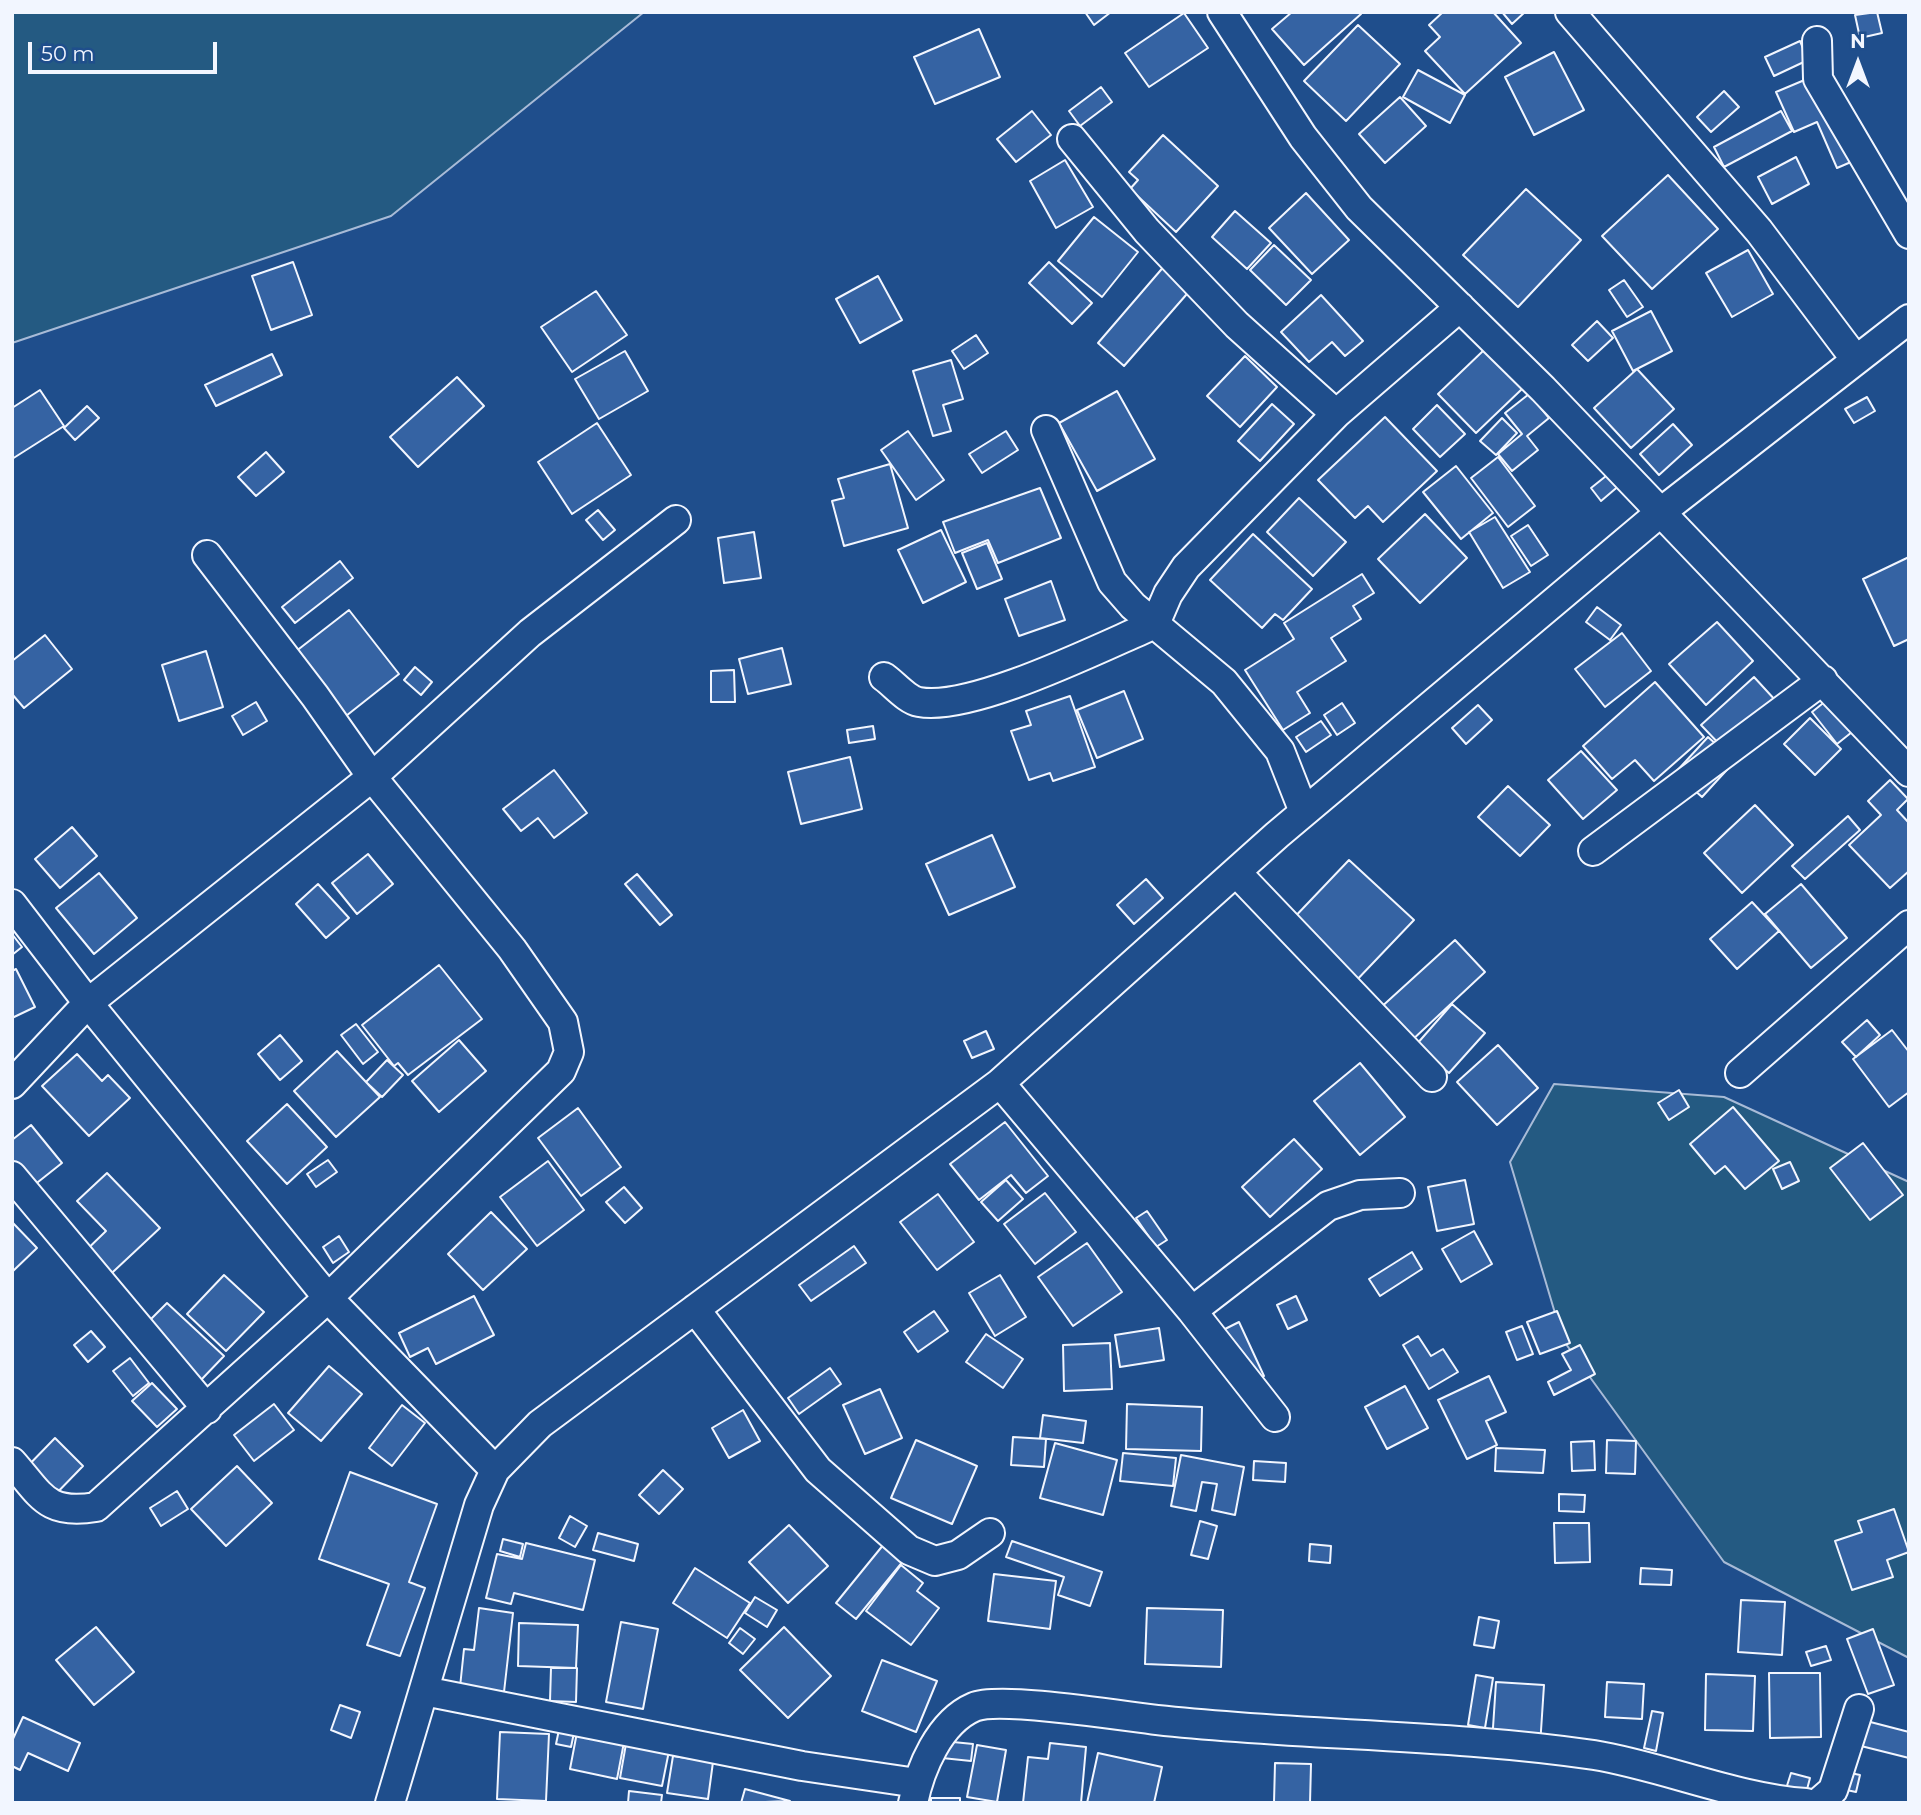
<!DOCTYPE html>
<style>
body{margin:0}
#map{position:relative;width:1921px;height:1815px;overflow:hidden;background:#1f4e8c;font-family:Montserrat,sans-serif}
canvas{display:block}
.frame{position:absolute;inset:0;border:14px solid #f2f6ff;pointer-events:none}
.north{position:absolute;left:1823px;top:28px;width:70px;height:70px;-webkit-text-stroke:5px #1f4e8c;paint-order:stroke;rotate:0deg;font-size:19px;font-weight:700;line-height:28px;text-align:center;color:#f2f6ff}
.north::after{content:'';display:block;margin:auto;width:24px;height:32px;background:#f2f6ff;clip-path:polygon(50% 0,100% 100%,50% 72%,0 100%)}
.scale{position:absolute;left:28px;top:42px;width:189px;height:32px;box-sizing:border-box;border:4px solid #f2f6ff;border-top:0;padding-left:9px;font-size:21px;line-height:24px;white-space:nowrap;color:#f2f6ff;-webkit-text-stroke:5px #1f4e8c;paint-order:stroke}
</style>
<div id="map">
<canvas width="1921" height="1815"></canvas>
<div class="frame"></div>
<div class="north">N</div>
<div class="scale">50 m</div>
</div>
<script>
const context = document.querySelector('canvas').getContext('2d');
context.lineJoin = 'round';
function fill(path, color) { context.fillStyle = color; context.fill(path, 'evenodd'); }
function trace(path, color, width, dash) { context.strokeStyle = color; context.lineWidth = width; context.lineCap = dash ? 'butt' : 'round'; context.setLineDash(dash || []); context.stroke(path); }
const green = new Path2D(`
 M 12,12 L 644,12 L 391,216 L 12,343 Z
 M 1554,1084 L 1724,1097 L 1909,1182 L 1909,1658 L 1724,1562 L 1563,1340 L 1510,1162 Z`);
const building = new Path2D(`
 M 1085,12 L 1111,12 L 1094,25 Z
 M 1292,12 L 1360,12 L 1361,14 L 1304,65 L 1272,29 Z
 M 1443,12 L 1493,12 L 1521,43 L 1465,94 L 1425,51 L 1440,37 L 1429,25 Z
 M 1502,12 L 1525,12 L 1512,24 Z
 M 1877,12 L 1882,33 L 1860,38 L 1855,15 Z
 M 1184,13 L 1208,48 L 1149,87 L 1125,53 Z
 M 1358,25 L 1400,64 L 1346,121 L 1304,81 Z
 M 979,29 L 1000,77 L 935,104 L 914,57 Z
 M 1800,41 L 1808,60 L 1774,76 L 1765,57 Z
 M 1554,52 L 1584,110 L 1534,135 L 1505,77 Z
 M 1418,70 L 1465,95 L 1450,123 L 1403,97 Z
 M 1814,76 L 1851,162 L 1837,168 L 1817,122 L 1794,132 L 1776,92 Z
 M 1101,87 L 1112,102 L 1080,126 L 1069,111 Z
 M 1724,91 L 1739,107 L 1711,132 L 1697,117 Z
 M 1400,97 L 1426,126 L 1385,163 L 1359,134 Z
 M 1032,111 L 1051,135 L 1016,162 L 997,139 Z
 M 1781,111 L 1792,131 L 1724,167 L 1714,147 Z
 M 1163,135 L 1218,186 L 1176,232 L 1130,189 L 1138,180 L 1129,172 Z
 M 1796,157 L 1809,184 L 1772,204 L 1758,177 Z
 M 1065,160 L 1093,207 L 1056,228 L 1030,181 Z
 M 1668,175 L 1718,229 L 1652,289 L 1602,236 Z
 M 1526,189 L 1581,240 L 1518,307 L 1463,255 Z
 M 1306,193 L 1349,240 L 1312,274 L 1269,228 Z
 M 1235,211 L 1271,243 L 1247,269 L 1212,237 Z
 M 1094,217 L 1138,252 L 1102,297 L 1058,261 Z
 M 1274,245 L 1311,280 L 1286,305 L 1250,270 Z
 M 1748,250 L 1773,294 L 1732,317 L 1706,273 Z
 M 293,262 L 312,315 L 271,330 L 252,276 Z
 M 1049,262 L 1092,303 L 1072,324 L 1029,283 Z
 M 1166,264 L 1193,287 L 1124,366 L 1098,343 Z
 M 878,276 L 902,320 L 860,343 L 836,299 Z
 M 1624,280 L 1643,307 L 1627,317 L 1609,290 Z
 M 596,291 L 627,335 L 572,372 L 541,327 Z
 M 1321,295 L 1363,341 L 1345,356 L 1332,342 L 1309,362 L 1281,332 Z
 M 1651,311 L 1672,351 L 1633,371 L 1612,331 Z
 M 1597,321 L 1613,338 L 1588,361 L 1572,345 Z
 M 976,335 L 988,353 L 964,369 L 952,351 Z
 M 1484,350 L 1522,389 L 1476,433 L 1438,394 Z
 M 625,351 L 648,391 L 599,419 L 575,379 Z
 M 272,354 L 282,375 L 216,406 L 205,385 Z
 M 1245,356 L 1277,387 L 1240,427 L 1207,396 Z
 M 951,360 L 963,399 L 943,405 L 951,431 L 933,436 L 913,371 Z
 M 1637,369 L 1674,409 L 1631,448 L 1594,408 Z
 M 457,377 L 484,406 L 418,467 L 390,437 Z
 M 40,390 L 64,426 L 12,459 L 12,408 Z
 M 1117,391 L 1155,459 L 1097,491 L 1059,423 Z
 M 1529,394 L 1549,418 L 1527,436 L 1538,450 L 1512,471 L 1498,454 L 1522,434 L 1505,413 Z
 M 1867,397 L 1875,411 L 1854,423 L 1845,409 Z
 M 1272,404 L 1294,424 L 1260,461 L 1238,441 Z
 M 1437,405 L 1465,434 L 1440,457 L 1413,429 Z
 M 87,406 L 99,418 L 75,440 L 64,428 Z
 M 1385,417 L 1437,471 L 1383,522 L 1368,506 L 1355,518 L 1318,480 Z
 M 1502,418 L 1517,433 L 1496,455 L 1480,441 Z
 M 597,423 L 631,475 L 572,514 L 538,462 Z
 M 1673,424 L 1692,445 L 1659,475 L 1640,454 Z
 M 908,431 L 944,480 L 916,500 L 881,450 Z
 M 1006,431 L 1018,450 L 982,473 L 969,454 Z
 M 266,452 L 284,472 L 256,496 L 238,477 Z
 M 1498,457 L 1535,506 L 1508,527 L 1471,478 Z
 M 890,464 L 908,528 L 844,546 L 832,501 L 844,498 L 838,479 Z
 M 1456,466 L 1493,513 L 1461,539 L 1423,492 Z
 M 1611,472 L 1621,484 L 1601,501 L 1591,488 Z
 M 1040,488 L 1061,538 L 998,563 L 988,540 L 955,553 L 943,522 Z
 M 1299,498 L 1346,542 L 1313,576 L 1267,532 Z
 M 598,510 L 615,530 L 603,540 L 586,520 Z
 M 1425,514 L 1467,558 L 1420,603 L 1378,559 Z
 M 1495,517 L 1530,572 L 1503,588 L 1469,532 Z
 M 1528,525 L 1548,555 L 1531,566 L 1511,536 Z
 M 941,530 L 966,582 L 923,603 L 898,550 Z
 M 754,532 L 761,578 L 724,583 L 718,538 Z
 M 1253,534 L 1312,589 L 1283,620 L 1275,614 L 1262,628 L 1210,580 Z
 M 987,543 L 1002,579 L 977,589 L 962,553 Z
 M 1909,557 L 1909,639 L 1894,646 L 1863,579 Z
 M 340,561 L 353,578 L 295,623 L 282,607 Z
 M 1362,574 L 1374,593 L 1353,606 L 1361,619 L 1331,638 L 1346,661 L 1297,692 L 1310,713 L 1283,730 L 1245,670 L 1294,639 L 1284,623 Z
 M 1051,581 L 1065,620 L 1019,636 L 1005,599 Z
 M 1597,607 L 1621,625 L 1610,640 L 1586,622 Z
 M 349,610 L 399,674 L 346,716 L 295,652 Z
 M 1717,622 L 1753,661 L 1706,705 L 1669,664 Z
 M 1622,633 L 1651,671 L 1605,707 L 1575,669 Z
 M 45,635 L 72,669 L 24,708 L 12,694 L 12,661 Z
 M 782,648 L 791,684 L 748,694 L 739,659 Z
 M 206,651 L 223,707 L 179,721 L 162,665 Z
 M 415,667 L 432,682 L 421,695 L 404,680 Z
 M 734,670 L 735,702 L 711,702 L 711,671 Z
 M 1754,677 L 1776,701 L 1724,749 L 1701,725 Z
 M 1655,682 L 1704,737 L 1654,781 L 1635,760 L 1612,779 L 1583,746 Z
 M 1124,691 L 1143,739 L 1097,758 L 1077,710 Z
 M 1070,696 L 1095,767 L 1053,781 L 1050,773 L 1029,780 L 1011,731 L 1031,725 L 1026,711 Z
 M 1827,700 L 1852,732 L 1837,744 L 1812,712 Z
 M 256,702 L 267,721 L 243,735 L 232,716 Z
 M 1342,703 L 1355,723 L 1337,735 L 1324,715 Z
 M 1478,705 L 1492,720 L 1466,744 L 1452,728 Z
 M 1810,718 L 1841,749 L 1815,775 L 1784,744 Z
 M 1321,721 L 1331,735 L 1306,752 L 1296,737 Z
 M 873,726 L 875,739 L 849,743 L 847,730 Z
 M 1708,737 L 1735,761 L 1702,797 L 1675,773 Z
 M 1581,751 L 1617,790 L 1583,819 L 1548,780 Z
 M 850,757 L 862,809 L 801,824 L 788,772 Z
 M 554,770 L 587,813 L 554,838 L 538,818 L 521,831 L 503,809 Z
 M 1890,780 L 1908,799 L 1897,810 L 1909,823 L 1909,871 L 1890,888 L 1849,845 L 1881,815 L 1868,801 Z
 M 1508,786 L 1550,825 L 1520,856 L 1478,817 Z
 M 1755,805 L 1793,845 L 1742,893 L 1704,853 Z
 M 1848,816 L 1860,830 L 1805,879 L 1792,866 Z
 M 72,827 L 97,856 L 60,888 L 35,859 Z
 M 992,835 L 1015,887 L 949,915 L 926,864 Z
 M 368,854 L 393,884 L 357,914 L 332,883 Z
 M 1349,860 L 1414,920 L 1352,985 L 1288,924 Z
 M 99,873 L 137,918 L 94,954 L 56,908 Z
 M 637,874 L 672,915 L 660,925 L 625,884 Z
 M 1146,879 L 1163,898 L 1134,924 L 1117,905 Z
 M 318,884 L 349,918 L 326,938 L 296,904 Z
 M 1801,884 L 1847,938 L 1811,968 L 1765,914 Z
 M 1752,902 L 1779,931 L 1737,969 L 1710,939 Z
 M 12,934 L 22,947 L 12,955 Z
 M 1455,940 L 1485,972 L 1409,1043 L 1378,1010 Z
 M 439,965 L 482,1019 L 408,1075 L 398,1063 L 394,1066 L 362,1025 Z
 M 16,969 L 35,1007 L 12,1018 L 12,971 Z
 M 1452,1004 L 1485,1033 L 1449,1073 L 1416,1045 Z
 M 1867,1020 L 1880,1035 L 1856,1057 L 1842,1042 Z
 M 356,1024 L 378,1052 L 363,1064 L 341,1035 Z
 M 1892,1030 L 1909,1052 L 1909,1092 L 1889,1107 L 1853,1059 Z
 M 986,1031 L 994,1049 L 972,1058 L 964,1041 Z
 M 280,1035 L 302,1061 L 280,1080 L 258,1054 Z
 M 459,1040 L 486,1071 L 439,1112 L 412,1081 Z
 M 1498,1045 L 1538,1088 L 1497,1125 L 1457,1082 Z
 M 337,1051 L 380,1097 L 336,1137 L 294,1091 Z
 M 77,1054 L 102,1081 L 108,1075 L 130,1098 L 89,1136 L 42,1086 Z
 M 387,1060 L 403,1075 L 382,1097 L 366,1082 Z
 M 1360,1063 L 1405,1117 L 1360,1155 L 1314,1101 Z
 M 1679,1090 L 1689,1107 L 1669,1120 L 1658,1103 Z
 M 287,1104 L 327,1147 L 287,1184 L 247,1141 Z
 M 1733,1107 L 1779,1161 L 1745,1189 L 1725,1166 L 1715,1174 L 1690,1144 Z
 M 578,1108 L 621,1167 L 581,1196 L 538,1138 Z
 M 1005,1122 L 1048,1176 L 1026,1193 L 1011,1175 L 979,1200 L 950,1164 Z
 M 31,1125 L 62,1163 L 33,1186 L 12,1161 L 12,1140 Z
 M 1294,1139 L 1322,1169 L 1270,1217 L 1242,1187 Z
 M 1863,1143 L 1903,1195 L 1870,1220 L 1830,1168 Z
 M 328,1160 L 337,1172 L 316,1187 L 307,1174 Z
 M 548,1161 L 584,1210 L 537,1246 L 500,1197 Z
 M 1790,1162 L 1799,1181 L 1782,1189 L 1773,1169 Z
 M 107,1173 L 160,1228 L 99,1285 L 75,1261 L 106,1231 L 77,1201 Z
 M 1006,1180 L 1023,1199 L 998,1221 L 981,1202 Z
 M 1465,1180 L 1474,1224 L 1437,1231 L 1428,1187 Z
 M 624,1187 L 642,1208 L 625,1223 L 606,1202 Z
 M 1045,1193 L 1076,1232 L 1035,1264 L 1004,1224 Z
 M 938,1194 L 974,1242 L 937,1270 L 900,1222 Z
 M 1147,1211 L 1167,1240 L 1156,1247 L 1136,1218 Z
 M 491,1212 L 527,1249 L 483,1290 L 448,1254 Z
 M 12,1222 L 37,1248 L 12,1272 Z
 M 1474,1231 L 1492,1264 L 1461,1282 L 1442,1249 Z
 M 339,1236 L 349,1252 L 333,1263 L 323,1247 Z
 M 1087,1243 L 1122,1292 L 1073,1326 L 1038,1277 Z
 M 854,1246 L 866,1263 L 811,1301 L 799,1285 Z
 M 1412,1252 L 1422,1269 L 1380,1296 L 1369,1279 Z
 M 224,1275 L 264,1312 L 226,1351 L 187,1314 Z
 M 1000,1275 L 1026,1317 L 995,1336 L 969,1293 Z
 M 474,1296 L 494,1335 L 436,1364 L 428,1348 L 410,1357 L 399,1333 Z
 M 1296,1296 L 1307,1320 L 1288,1329 L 1277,1305 Z
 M 167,1303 L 224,1356 L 201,1380 L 144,1326 Z
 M 934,1311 L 948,1331 L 918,1352 L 904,1332 Z
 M 1557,1311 L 1570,1343 L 1540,1354 L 1527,1322 Z
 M 1239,1322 L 1264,1376 L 1243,1385 L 1219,1332 Z
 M 1522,1326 L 1533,1354 L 1517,1360 L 1506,1332 Z
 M 1159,1328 L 1164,1360 L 1120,1367 L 1115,1335 Z
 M 91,1331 L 105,1347 L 88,1362 L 74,1345 Z
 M 986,1334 L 1023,1359 L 1003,1388 L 966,1362 Z
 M 1418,1336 L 1431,1356 L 1443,1349 L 1458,1372 L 1429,1389 L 1403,1345 Z
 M 1110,1343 L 1112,1389 L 1064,1391 L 1063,1345 Z
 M 1580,1345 L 1595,1374 L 1554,1395 L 1548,1382 L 1571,1370 L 1562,1354 Z
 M 130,1358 L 149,1383 L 133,1396 L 113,1371 Z
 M 329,1366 L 362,1394 L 321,1441 L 288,1413 Z
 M 830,1368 L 841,1384 L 799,1414 L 788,1398 Z
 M 1489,1376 L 1506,1412 L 1486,1421 L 1497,1445 L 1467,1459 L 1438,1400 Z
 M 152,1383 L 177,1409 L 157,1427 L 132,1401 Z
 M 1405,1386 L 1428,1428 L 1387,1449 L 1365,1407 Z
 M 880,1389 L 902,1438 L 865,1454 L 843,1405 Z
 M 274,1404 L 294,1430 L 254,1461 L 234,1435 Z
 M 1127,1404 L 1202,1407 L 1201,1451 L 1126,1449 Z
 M 402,1405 L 425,1423 L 392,1466 L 369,1448 Z
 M 743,1410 L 760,1441 L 729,1458 L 712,1428 Z
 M 1043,1415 L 1086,1421 L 1083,1443 L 1040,1438 Z
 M 1013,1437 L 1046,1439 L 1044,1467 L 1011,1465 Z
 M 55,1438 L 83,1466 L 48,1502 L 20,1474 Z
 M 916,1440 L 977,1466 L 952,1524 L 891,1498 Z
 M 1607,1440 L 1636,1441 L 1635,1474 L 1606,1473 Z
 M 1594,1441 L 1595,1470 L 1572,1471 L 1571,1442 Z
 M 1055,1443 L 1117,1460 L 1103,1515 L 1040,1498 Z
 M 1496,1448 L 1545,1450 L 1543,1473 L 1495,1471 Z
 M 1123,1453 L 1176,1458 L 1173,1486 L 1120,1481 Z
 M 1181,1455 L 1244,1467 L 1235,1515 L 1212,1510 L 1217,1484 L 1202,1482 L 1196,1511 L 1171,1506 Z
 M 1254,1461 L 1286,1463 L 1285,1482 L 1253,1480 Z
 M 237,1466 L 272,1503 L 226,1546 L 191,1509 Z
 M 663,1470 L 683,1489 L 659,1514 L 639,1495 Z
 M 350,1472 L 437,1504 L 409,1582 L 425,1588 L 400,1656 L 367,1645 L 389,1584 L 319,1559 Z
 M 177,1491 L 188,1509 L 161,1526 L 150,1508 Z
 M 1559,1494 L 1585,1495 L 1584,1512 L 1559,1511 Z
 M 1894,1509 L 1909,1552 L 1887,1560 L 1893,1577 L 1852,1590 L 1835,1541 L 1862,1532 L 1858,1521 Z
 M 570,1516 L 587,1526 L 575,1547 L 559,1538 Z
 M 1200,1521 L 1217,1526 L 1208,1559 L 1191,1555 Z
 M 1554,1523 L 1589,1523 L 1590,1562 L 1555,1563 Z
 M 789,1525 L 828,1566 L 788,1603 L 749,1562 Z
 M 598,1533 L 638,1544 L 634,1561 L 593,1550 Z
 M 503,1539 L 523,1544 L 520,1557 L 500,1551 Z
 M 1012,1541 L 1102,1572 L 1090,1606 L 1058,1595 L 1064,1577 L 1006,1557 Z
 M 526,1543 L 595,1560 L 583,1610 L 514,1593 L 511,1604 L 486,1598 L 497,1554 L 522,1559 Z
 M 884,1544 L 904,1560 L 856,1619 L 836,1603 Z
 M 1310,1544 L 1331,1546 L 1330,1563 L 1309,1561 Z
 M 901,1565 L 923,1583 L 917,1591 L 939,1608 L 911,1645 L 866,1611 Z
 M 695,1568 L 750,1603 L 727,1638 L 673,1603 Z
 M 1641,1568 L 1672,1570 L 1671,1585 L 1640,1584 Z
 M 994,1574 L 1056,1581 L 1050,1629 L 988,1621 Z
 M 755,1597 L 777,1610 L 767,1627 L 745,1613 Z
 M 1741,1600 L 1785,1602 L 1782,1655 L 1738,1652 Z
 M 479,1608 L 513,1613 L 504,1692 L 460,1687 L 464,1649 L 474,1650 Z
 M 1147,1608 L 1223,1610 L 1221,1667 L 1145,1664 Z
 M 1479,1617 L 1499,1621 L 1494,1648 L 1474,1645 Z
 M 621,1622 L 658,1629 L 643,1709 L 606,1702 Z
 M 519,1623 L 578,1625 L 576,1668 L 518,1666 Z
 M 96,1627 L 134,1672 L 94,1705 L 56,1660 Z
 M 784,1627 L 831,1676 L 788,1718 L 740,1670 Z
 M 740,1628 L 755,1639 L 743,1654 L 729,1643 Z
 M 1873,1629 L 1894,1685 L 1868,1694 L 1847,1639 Z
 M 1826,1646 L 1831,1660 L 1811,1666 L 1806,1652 Z
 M 882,1660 L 937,1681 L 916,1732 L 862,1711 Z
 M 551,1668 L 577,1668 L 576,1702 L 550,1701 Z
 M 1769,1673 L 1820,1673 L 1821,1737 L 1770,1738 Z
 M 1706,1674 L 1755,1676 L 1753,1731 L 1705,1730 Z
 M 1476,1675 L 1493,1678 L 1485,1728 L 1468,1725 Z
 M 1496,1682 L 1544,1685 L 1540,1746 L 1492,1743 Z
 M 1607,1682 L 1644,1684 L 1642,1719 L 1605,1717 Z
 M 340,1705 L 360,1712 L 351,1738 L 331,1730 Z
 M 1652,1711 L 1663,1713 L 1656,1751 L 1644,1748 Z
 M 23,1717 L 80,1743 L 68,1771 L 28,1753 L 20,1770 L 12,1766 L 12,1741 Z
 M 1855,1718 L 1909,1732 L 1909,1758 L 1849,1743 Z
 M 560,1725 L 575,1728 L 571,1747 L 556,1744 Z
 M 578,1727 L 625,1737 L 617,1779 L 570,1769 Z
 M 500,1732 L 549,1734 L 546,1801 L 497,1799 Z
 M 627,1738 L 670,1746 L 662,1786 L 620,1778 Z
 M 943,1741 L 973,1744 L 971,1761 L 942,1758 Z
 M 1050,1743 L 1086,1747 L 1081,1803 L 1023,1803 L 1028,1757 L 1048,1759 Z
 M 977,1745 L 1006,1750 L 997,1802 L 967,1797 Z
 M 1098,1753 L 1162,1767 L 1154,1803 L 1087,1803 Z
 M 673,1756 L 713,1762 L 708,1799 L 667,1793 Z
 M 1275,1763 L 1311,1764 L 1310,1803 L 1274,1803 Z
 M 1841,1771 L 1860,1775 L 1856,1792 L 1837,1788 Z
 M 1791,1773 L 1810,1778 L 1805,1797 L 1785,1792 Z
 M 745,1789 L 790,1801 L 741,1803 Z
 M 629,1791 L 662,1795 L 661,1803 L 628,1803 Z
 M 931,1798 L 960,1798 L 960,1803 L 931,1803 Z`);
const minor = new Path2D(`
 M 1222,12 L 1303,137 L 1359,208 L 1543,389 L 1909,772
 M 1570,12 L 1759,231 L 1856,360
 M 1817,41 L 1818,79 L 1909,234
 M 1072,139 L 1147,231 L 1237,325 L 1336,414
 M 1046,430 L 1112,582 L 1133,606 L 1224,682 L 1280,751 L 1304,812
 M 884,677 C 894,684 907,700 919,702 C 972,712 1101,647 1155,624 L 1168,594 L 1186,567 L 1336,414 L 1460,307
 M 1593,851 L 1823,680
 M 1236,872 L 1432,1077
 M 12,904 L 88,1003 L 328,1298 L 495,1470
 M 1740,1073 L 1909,925
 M 1000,1083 L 1192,1311 L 1275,1417
 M 12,1084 L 88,1003 L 372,777 L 530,633 L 676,520
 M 12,1176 L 207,1409
 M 695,1309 L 818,1470 L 909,1550 L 935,1561 L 958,1555 L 990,1533
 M 1192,1311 L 1328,1206 L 1360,1195 L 1400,1193
 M 12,1462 C 42,1496 46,1515 96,1507 L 328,1298 L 561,1071 L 569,1052 L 563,1022 L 512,949 L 372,777 L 315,696 L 207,555
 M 424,1691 L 802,1766 L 917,1783
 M 390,1803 L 479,1505 L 495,1470 L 540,1424 L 1000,1083 L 1277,835 L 1661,512 L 1909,319
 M 913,1803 C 920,1769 939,1722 974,1707 C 1000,1696 1122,1716 1157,1720 C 1302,1736 1450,1734 1594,1755 C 1662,1766 1739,1799 1806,1803
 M 1818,1803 L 1833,1790 L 1859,1709`);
fill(green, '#245a82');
trace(green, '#a8bbd7', 2);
fill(building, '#3563a3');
trace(building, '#f2f6ff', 2);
trace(minor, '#f2f6ff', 32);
trace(minor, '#1f4e8c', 28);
</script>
